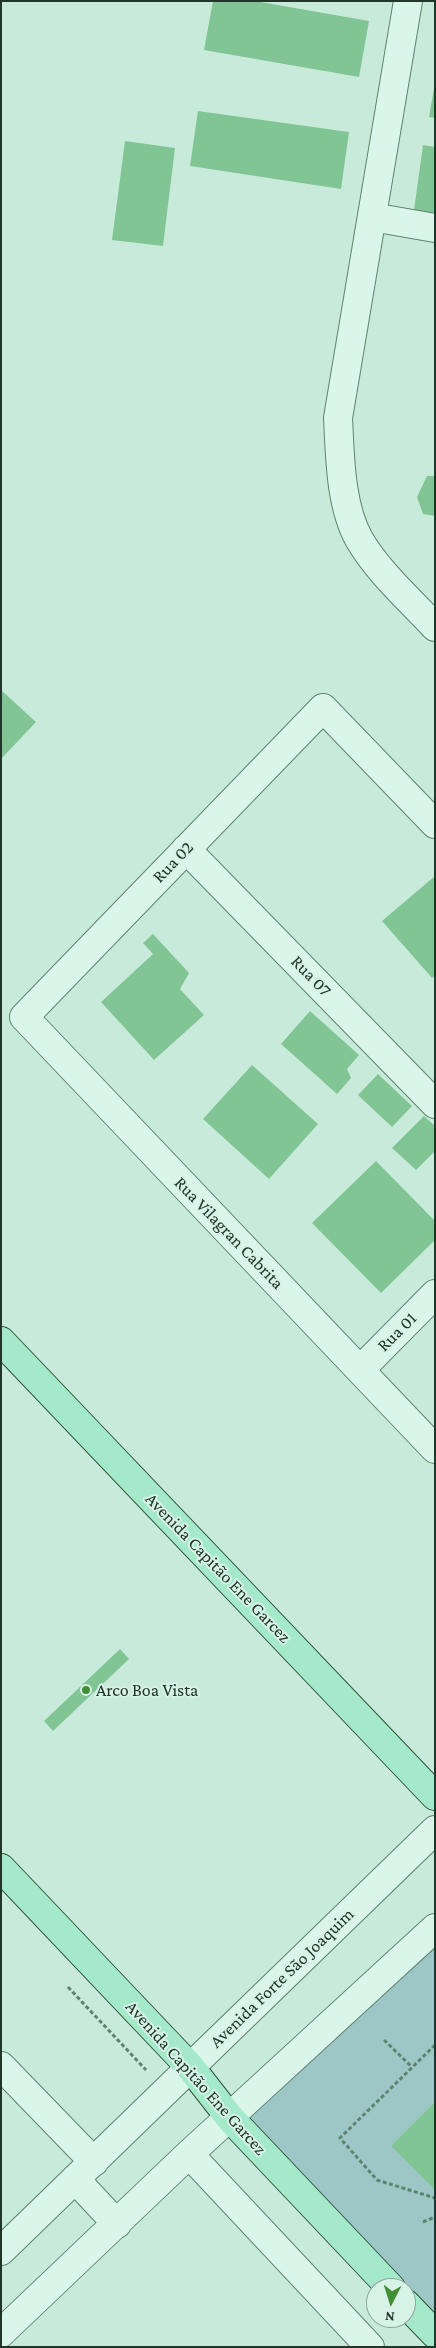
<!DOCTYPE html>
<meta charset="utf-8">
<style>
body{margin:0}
#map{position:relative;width:436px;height:2348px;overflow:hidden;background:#c8eadb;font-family:"Crimson Pro",serif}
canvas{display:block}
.frame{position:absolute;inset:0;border:2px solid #213628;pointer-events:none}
.north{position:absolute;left:366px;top:2278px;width:50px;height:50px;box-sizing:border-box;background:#d7f2e7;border:1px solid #8ea79b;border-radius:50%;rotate:185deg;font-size:14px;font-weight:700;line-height:20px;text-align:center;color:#213628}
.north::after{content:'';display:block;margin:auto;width:18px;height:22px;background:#418e35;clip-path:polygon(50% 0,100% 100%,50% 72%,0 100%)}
</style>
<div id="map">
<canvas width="436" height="2348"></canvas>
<div class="frame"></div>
<div class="north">N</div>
</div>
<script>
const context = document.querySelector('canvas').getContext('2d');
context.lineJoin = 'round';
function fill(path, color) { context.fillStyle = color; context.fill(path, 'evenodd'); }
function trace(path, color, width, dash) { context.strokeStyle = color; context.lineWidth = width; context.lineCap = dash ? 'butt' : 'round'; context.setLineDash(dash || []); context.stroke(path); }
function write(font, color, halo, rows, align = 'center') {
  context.font = font + ' "Crimson Pro",serif'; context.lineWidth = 4; context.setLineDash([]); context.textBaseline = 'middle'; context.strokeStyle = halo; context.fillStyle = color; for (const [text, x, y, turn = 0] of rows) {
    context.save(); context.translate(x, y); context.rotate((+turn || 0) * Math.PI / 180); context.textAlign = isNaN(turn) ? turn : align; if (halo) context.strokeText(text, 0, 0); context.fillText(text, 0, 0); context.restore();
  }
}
const green = new Path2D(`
 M 435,1928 L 435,2331 L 406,2302 L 406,2288 L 393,2288 L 230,2118 Z`);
const building = new Path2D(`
 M 213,1 L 255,1 L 369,21 L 359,77 L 204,50 Z
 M 434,88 L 435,88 L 435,118 L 429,117 Z
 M 198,111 L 349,132 L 341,189 L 190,166 Z
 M 125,141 L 175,148 L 163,246 L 112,240 Z
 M 423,145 L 435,147 L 435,213 L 414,210 Z
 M 427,476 L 435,476 L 435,516 L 423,514 L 417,497 Z
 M 1,690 L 36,722 L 1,759 Z
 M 435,876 L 435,975 L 432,978 L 382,921 Z
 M 153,934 L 189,973 L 180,989 L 204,1015 L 154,1060 L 101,1002 L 153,954 L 143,943 Z
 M 310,1011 L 359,1055 L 347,1069 L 351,1078 L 337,1094 L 281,1044 Z
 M 252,1065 L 318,1124 L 269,1179 L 203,1119 Z
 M 378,1074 L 412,1106 L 392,1127 L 358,1095 Z
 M 424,1116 L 435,1126 L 435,1151 L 416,1170 L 392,1148 Z
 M 376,1161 L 435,1221 L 435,1240 L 381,1293 L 312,1223 Z
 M 120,1649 L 129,1659 L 53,1731 L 44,1721 Z
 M 435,2102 L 435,2190 L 391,2146 Z`);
const path = new Path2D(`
 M 68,1987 L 146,2070
 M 384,2040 L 412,2067
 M 435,2045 L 340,2138 L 377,2180 L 435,2198
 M 423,2222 L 435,2217`);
const minor = new Path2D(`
 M 408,1 L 338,418 C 340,455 340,505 359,539 C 378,572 409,599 435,627
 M 372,217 L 435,228
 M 435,824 L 323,708 L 24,1017 L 435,1449
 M 186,849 L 435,1104
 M 360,1370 L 435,1294
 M 1,2066 L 94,2162
 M 189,2154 L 370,2347
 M 75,2179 L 117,2224
 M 1,2251 L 435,1830
 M 1,2333 L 189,2154 L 435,1928`);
const major = new Path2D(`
 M 1,1341 L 435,1796
 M 1,1868 L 191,2068 L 230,2118 L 391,2288
 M 406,2304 L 435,2334`);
const markers = [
 [86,1690,5,"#418e35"]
];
const streetNames = [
 ["Rua 02",173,862,-46],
 ["Rua 07",311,976,46],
 ["Rua Vilagran Cabrita",229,1233,46],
 ["Rua 01",397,1332,-45],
 ["Avenida Capitão Ene Garcez",218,1568,46],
 ["Avenida Forte São Joaquim",282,1978,-44],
 ["Avenida Capitão Ene Garcez",196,2078,48]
];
const poiNames = [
 ["Arco Boa Vista",96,1690]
];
fill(green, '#9dc7c7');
fill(building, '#82c594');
trace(minor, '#5f846e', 30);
trace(major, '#32533d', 30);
trace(path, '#5f846e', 3, [4, 2.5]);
trace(minor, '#daf6ea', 28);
trace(major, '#a4e9ca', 28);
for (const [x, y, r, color] of markers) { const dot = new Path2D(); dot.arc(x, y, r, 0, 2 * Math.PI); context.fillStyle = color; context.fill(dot); trace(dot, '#d7f2e7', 2); }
write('18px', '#213628', '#d7f2e7', streetNames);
write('18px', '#213628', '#d7f2e7', poiNames, 'left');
</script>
